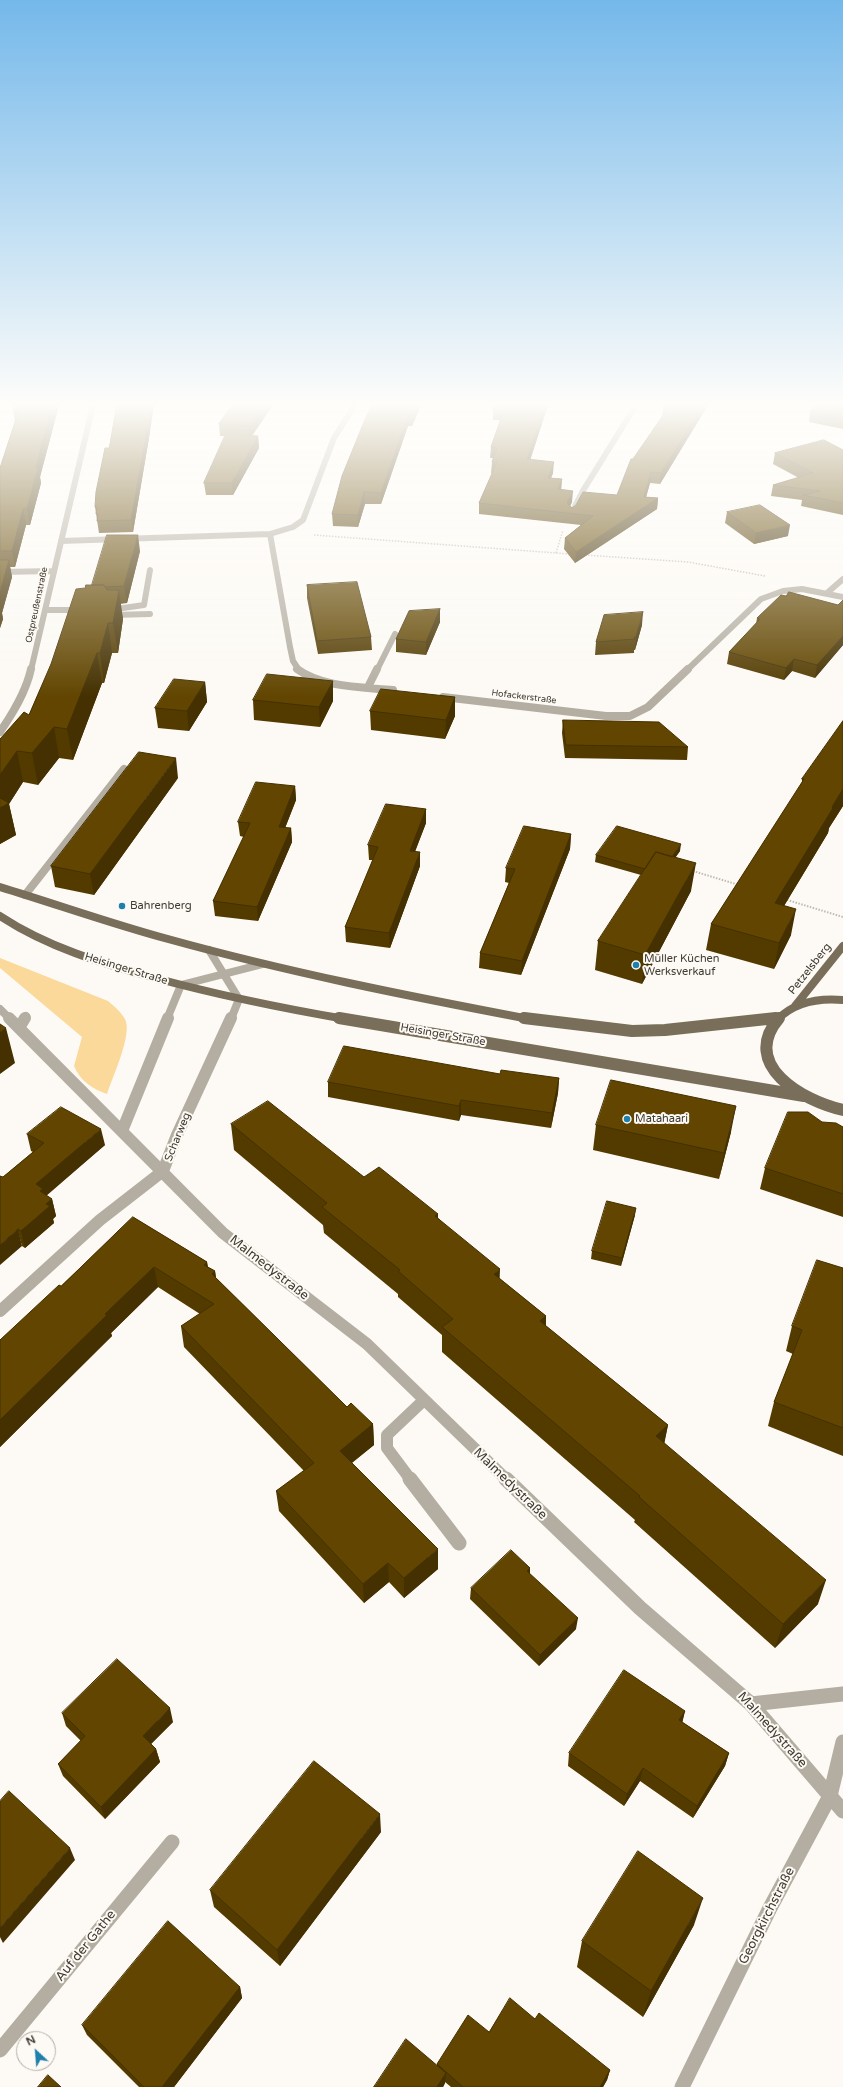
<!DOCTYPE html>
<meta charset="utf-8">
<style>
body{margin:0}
#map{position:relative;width:843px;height:2087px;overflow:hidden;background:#fdfaf5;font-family:"Varela Round",sans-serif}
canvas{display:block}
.north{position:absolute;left:16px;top:2031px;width:40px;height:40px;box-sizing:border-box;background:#fdfaf5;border:1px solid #b1aea6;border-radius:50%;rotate:334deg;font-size:11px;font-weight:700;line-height:16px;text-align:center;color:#403b30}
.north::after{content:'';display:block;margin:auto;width:14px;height:18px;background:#1f80ab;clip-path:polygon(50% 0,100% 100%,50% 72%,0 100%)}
</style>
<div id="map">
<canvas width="843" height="2087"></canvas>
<div class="north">N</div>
</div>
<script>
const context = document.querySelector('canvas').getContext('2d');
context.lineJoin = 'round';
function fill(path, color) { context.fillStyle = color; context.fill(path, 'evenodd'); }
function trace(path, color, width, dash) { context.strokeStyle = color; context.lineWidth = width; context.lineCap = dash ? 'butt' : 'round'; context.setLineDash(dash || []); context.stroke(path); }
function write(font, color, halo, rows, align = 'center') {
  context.font = font + ' "Varela Round",sans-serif'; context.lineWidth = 4; context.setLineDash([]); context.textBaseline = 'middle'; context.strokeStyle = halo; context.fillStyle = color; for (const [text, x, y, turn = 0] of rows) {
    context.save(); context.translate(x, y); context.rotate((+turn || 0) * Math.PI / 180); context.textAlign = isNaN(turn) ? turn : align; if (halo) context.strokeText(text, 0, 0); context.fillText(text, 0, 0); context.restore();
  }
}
const green = new Path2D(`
 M 0,958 L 108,1001 C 114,1006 121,1012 125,1019 C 133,1034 112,1078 107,1094 C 93,1089 80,1081 74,1066 L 82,1037 L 0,968 Z`);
const pathFar1 = new Path2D(`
 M 314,535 L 570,554
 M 556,553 L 563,530
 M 585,555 L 688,562 L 765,576`);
const path = new Path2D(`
 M 693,871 L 739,885
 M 784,899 L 843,917`);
const minorFar3 = new Path2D(`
 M 571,514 L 584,489 L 636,405
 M 270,534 L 290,647 L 293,661 L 299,670
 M 61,541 L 270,534 L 293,527 L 303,520 L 334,438 L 355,405
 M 0,572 L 53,571
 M 827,593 L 843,579
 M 45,610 L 83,610
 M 109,610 L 144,605 L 150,570
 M 113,615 L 150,614
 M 31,670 L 93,405
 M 377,670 L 395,634
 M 687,670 L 761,599 L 783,591 L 802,589 L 843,597`);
const minorFar2 = new Path2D(`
 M 297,669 C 323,688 362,687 393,690
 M 368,687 L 377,669
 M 443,697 L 606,716 L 630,716 L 648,707 L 688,669
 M 0,732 C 13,713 26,692 31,669
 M 25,895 L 124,769
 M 209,950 L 239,999 L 231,1019
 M 0,1009 L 10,1019
 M 24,1019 L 26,1016
 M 167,1019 L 181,985 L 263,964`);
const minorFar1 = new Path2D(`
 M 9,1018 L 223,1233 L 367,1344 L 507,1480
 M 19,1028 L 25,1018
 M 122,1131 L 168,1018
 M 0,1311 L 100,1220 L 163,1171 L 177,1135 L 231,1018
 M 411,1480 L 387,1448 L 387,1435 L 424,1400`);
const minor = new Path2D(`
 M 410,1479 L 459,1543
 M 506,1479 L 640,1608 L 751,1704 L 843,1811
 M 751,1704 L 843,1694
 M 0,2050 L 172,1842
 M 682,2087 L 770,1908 L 830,1796 L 843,1742`);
const majorFar1 = new Path2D(`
 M 0,887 C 56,904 112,924 168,939 C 287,972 408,996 529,1019
 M 0,916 C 47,947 101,963 155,978 C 218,995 281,1008 345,1019
 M 795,1006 L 843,946
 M 767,1019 L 777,1018
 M 778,1019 C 795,1002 820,998 843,1000`);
const major = new Path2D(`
 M 339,1018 L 804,1096
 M 524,1018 L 632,1031 L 665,1030 L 776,1018
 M 779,1018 C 739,1065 803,1101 843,1110`);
const wall = new Path2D(`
 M 59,405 L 40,477 L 41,483 L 30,525 L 26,525 L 15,567 L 10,567 L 12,577 L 2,613 L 3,619 L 0,628 L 0,468 L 15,421 L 13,410 Z
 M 233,405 L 273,405 L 252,436 L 258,436 L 259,448 L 233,495 L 206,495 L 204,483 L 225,436 L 220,436 L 219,424 Z
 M 372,405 L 421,405 L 412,426 L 408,426 L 381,504 L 365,504 L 358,527 L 333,526 L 332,514 Z
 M 495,405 L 548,405 L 530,460 L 553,473 L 551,478 L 562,479 L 561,490 L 572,502 L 570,506 L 572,508 L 617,495 L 633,459 L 662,417 L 663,408 L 664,405 L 708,405 L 660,484 L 650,483 L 646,497 L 658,498 L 657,509 L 575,563 L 564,549 L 565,538 L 581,525 L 479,514 L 479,503 L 493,473 L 491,473 L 492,462 L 493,458 L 490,458 L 491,447 L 500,420 L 493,420 L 493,409 Z
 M 843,405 L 843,429 L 809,422 L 810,412 Z
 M 150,432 L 133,532 L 99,533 L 95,507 L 109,448 Z
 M 843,450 L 843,515 L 801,506 L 802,500 L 771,496 L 773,485 L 799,478 L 773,464 L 775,453 Z
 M 727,512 L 788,536 L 754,544 L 725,523 Z
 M 140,551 L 127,603 L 120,604 L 123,619 L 118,653 L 112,653 L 104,683 L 102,683 L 73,760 L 59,758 L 38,785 L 23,782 L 9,804 L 16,835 L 0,844 L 0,739 L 29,715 L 85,588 L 92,585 Z
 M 307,585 L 371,637 L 372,650 L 318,654 L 307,598 Z
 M 786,596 L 838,605 L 843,600 L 843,645 L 815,678 L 792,671 L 784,680 L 727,664 L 729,652 L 756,624 L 757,618 Z
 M 440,609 L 440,622 L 426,655 L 396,652 L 396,639 Z
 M 642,625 L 635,650 L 634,650 L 634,653 L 595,655 L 596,642 Z
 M 333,681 L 333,701 L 320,727 L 254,720 L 253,700 Z
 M 205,682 L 207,702 L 189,731 L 158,728 L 155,708 Z
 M 455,697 L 455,716 L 445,739 L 371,730 L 370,711 Z
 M 563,720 L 688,747 L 687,760 L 565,758 L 562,733 Z
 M 843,721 L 843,806 L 829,828 L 828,833 L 784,906 L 791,935 L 774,969 L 706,950 L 711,924 L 802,783 L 802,779 Z
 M 178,778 L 94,895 L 55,887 L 51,866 Z
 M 295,786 L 296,800 L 285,828 L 291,828 L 292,842 L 258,921 L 215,916 L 213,901 L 244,837 L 240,836 L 238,822 Z
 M 426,809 L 426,823 L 415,851 L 420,866 L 390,948 L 346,942 L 345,927 L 373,860 L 369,860 L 368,845 Z
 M 571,834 L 570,849 L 521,975 L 479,968 L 480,953 L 509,883 L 505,882 L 506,868 Z
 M 680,851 L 675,858 L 691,891 L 642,984 L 595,970 L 598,941 L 641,875 L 595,862 L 596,855 Z
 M 500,1074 L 559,1078 L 558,1093 L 551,1128 L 461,1115 L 459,1121 L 328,1097 L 328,1082 Z
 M 822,1122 L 843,1127 L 843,1217 L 760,1189 L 765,1168 Z
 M 231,1124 L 364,1177 L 438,1214 L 438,1218 L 499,1278 L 546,1316 L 546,1326 L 668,1425 L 664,1443 L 818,1604 L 775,1648 L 634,1522 L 635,1520 L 442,1352 L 442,1335 L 398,1297 L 398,1294 L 324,1233 L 323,1225 L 234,1150 Z
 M 596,1125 L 731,1132 L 719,1179 L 593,1150 Z
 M 27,1134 L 105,1145 L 46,1195 L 52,1199 L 56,1216 L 53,1219 L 54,1223 L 25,1248 L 22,1246 L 3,1177 L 33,1152 L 31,1151 Z
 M 635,1215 L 621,1266 L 591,1259 L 592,1251 Z
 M 133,1217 L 207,1262 L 208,1267 L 215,1271 L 216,1278 L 347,1407 L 373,1424 L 374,1445 L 352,1463 L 438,1569 L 404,1598 L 389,1582 L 364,1603 L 279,1511 L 276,1491 L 304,1471 L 184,1347 L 181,1326 L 200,1314 L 158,1287 L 111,1333 L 112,1336 L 0,1447 L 0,1340 L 61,1286 Z
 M 843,1268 L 843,1456 L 768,1426 L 774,1402 L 793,1354 L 786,1351 L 792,1326 Z
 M 530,1568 L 530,1574 L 576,1629 L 539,1666 L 470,1599 L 471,1588 Z
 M 685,1711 L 682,1722 L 729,1753 L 725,1766 L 693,1818 L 640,1781 L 624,1806 L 568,1766 L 569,1753 Z
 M 62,1713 L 173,1722 L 151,1744 L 156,1749 L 160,1762 L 105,1819 L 63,1776 L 58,1764 L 81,1741 L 66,1726 Z
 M 381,1832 L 280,1966 L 214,1907 L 210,1890 Z
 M 694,1925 L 643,2017 L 577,1967 L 582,1941 Z
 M 240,1987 L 242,1998 L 174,2087 L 139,2087 L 87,2035 L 82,2025 Z
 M 535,2019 L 610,2070 L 607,2080 L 603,2087 L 451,2087 L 445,2082 L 445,2083 L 443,2087 L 374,2087 L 437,2066 L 437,2064 L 489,2032 Z`);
const shadedWall = new Path2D(`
 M 52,405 L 59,405 L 40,477 L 41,483 L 30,525 L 27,509 L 36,468 Z
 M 151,405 L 154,405 L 150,432 L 133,532 L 131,520 Z
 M 264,405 L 273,405 L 250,438 L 249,426 Z
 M 416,405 L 421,405 L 412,426 L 412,415 Z
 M 545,405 L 548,405 L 527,470 L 527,459 Z
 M 703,405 L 708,405 L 660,484 L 661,473 Z
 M 408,415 L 408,426 L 381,504 L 381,493 Z
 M 258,436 L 259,448 L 233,495 L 232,483 Z
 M 554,462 L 553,473 L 547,489 L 548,478 Z
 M 651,472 L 650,483 L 643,508 L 644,497 Z
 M 562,479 L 561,490 L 558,489 Z
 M 573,491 L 572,502 L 567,513 L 567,503 Z
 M 364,492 L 365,504 L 358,527 L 358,515 Z
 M 658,498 L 657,509 L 575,563 L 576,552 Z
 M 23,509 L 26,525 L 15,567 L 12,551 Z
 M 790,525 L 788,536 L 754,544 L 756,533 Z
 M 138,535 L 140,551 L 127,603 L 124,586 Z
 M 9,560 L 12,577 L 2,613 L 3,619 L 0,628 L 0,593 Z
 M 119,590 L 123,619 L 118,653 L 113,623 Z
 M 440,609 L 440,622 L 426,655 L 426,642 Z
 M 643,612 L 642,625 L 635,650 L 636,637 Z
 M 108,623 L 112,653 L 104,683 L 100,653 Z
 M 843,636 L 843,645 L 815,678 L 817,665 Z
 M 97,653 L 102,683 L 73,760 L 67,729 Z
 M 794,659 L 792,671 L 784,680 L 786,668 Z
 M 333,681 L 333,701 L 320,727 L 319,707 Z
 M 205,682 L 207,702 L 189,731 L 187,711 Z
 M 455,697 L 455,716 L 445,739 L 446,720 Z
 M 54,727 L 59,758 L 38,785 L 32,753 Z
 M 17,751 L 23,782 L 9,804 L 16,835 L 0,844 L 0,775 Z
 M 176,758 L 178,778 L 94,895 L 90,874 Z
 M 295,786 L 296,800 L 280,841 L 279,827 Z
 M 843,789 L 843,806 L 829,828 L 828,833 L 770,929 L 775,903 L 832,807 Z
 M 426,809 L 426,823 L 410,865 L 410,851 Z
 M 291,828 L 292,842 L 258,921 L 257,907 Z
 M 571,834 L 570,849 L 521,975 L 522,961 Z
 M 681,844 L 680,851 L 659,881 L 660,873 Z
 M 420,852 L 420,866 L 390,948 L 389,933 Z
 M 696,863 L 691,891 L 642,984 L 645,955 Z
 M 796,909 L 791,935 L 774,969 L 779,943 Z
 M 6,1028 L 15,1063 L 0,1074 L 0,1032 Z
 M 559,1078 L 558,1093 L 551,1128 L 552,1113 Z
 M 461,1100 L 461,1115 L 459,1121 L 459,1106 Z
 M 736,1106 L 731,1132 L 719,1179 L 724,1153 Z
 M 101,1129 L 105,1145 L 45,1197 L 52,1199 L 56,1216 L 53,1219 L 54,1223 L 25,1248 L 21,1231 L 36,1184 Z
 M 636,1208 L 635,1215 L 621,1266 L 622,1258 Z
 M 438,1214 L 438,1239 L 435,1216 Z
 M 18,1229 L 22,1246 L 0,1265 L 0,1245 Z
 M 207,1262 L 210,1283 L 204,1265 Z
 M 154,1267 L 158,1287 L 111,1333 L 112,1336 L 0,1447 L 0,1420 L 105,1314 Z
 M 500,1269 L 499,1295 L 494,1274 Z
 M 215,1271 L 218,1292 L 212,1274 Z
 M 546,1316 L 544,1341 L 540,1321 Z
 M 373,1424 L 374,1445 L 341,1471 L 340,1451 Z
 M 668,1425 L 663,1450 L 656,1436 Z
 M 438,1549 L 438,1569 L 404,1598 L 404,1578 Z
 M 388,1563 L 389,1582 L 364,1603 L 363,1584 Z
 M 530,1568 L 529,1579 L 527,1571 Z
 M 826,1580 L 818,1604 L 775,1648 L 783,1624 Z
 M 578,1618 L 576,1629 L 539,1666 L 540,1655 Z
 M 170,1708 L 173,1722 L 146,1749 L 143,1736 Z
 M 685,1711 L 682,1724 L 679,1720 Z
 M 156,1749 L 160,1762 L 105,1819 L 101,1807 Z
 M 729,1753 L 725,1766 L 693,1818 L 697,1806 Z
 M 643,1768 L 640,1781 L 624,1806 L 627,1794 Z
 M 380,1814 L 381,1832 L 280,1966 L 277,1950 Z
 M 70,1848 L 75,1860 L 3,1943 L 0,1937 L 0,1928 Z
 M 703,1898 L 694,1925 L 643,2017 L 651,1991 Z
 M 240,1987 L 242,1998 L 174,2087 L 162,2087 Z
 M 610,2070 L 607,2080 L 603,2087 L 600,2087 Z
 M 446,2073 L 445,2083 L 443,2087 L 437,2087 Z`);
const building = new Path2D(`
 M 15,405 L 52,405 L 36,468 L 38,468 L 27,509 L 23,509 L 12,551 L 0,551 L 0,468 L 19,410 L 13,410 Z
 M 117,405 L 151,405 L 149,420 L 131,520 L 97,521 L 98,514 L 96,514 L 97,508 L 95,507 L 96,492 L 105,448 L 109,448 Z
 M 233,405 L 264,405 L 249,426 L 219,424 Z
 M 372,405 L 416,405 L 412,415 L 408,415 L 381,493 L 364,492 L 358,515 L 332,514 L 342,476 L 366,417 Z
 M 495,405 L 545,405 L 527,459 L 554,462 L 548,478 L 562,479 L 558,489 L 573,491 L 567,503 L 572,508 L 576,505 L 583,492 L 617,495 L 631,459 L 633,459 L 668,408 L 663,408 L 664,405 L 703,405 L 661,473 L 651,472 L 644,497 L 658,498 L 576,552 L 565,538 L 593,516 L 479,503 L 497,462 L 492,462 L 497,448 L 491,447 L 504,410 L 493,409 Z
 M 815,405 L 843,405 L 843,418 L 810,412 Z
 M 226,434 L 258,436 L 232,483 L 204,483 Z
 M 824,440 L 843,450 L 843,503 L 803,495 L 820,491 L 773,485 L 813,473 L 775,453 Z
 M 760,505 L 790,525 L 756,533 L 727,512 Z
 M 107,535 L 138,535 L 124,586 L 105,587 L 104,585 L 92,585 Z
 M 0,560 L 9,560 L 0,593 Z
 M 357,582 L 371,637 L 317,641 L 307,585 Z
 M 86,585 L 104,585 L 107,590 L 119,590 L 113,623 L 108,623 L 100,653 L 97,653 L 67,729 L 54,727 L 32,753 L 17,751 L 0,775 L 0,739 L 24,712 L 29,715 L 51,664 L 76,589 L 85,588 Z
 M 789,592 L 838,605 L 843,600 L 843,636 L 817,665 L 794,659 L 786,668 L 729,652 L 760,619 L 757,618 L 781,595 L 786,596 Z
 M 440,609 L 426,642 L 396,639 L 409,611 Z
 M 643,612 L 636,637 L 634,637 L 635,639 L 596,642 L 604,615 Z
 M 267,674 L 333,681 L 319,707 L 253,700 Z
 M 174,679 L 205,682 L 187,711 L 155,708 Z
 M 381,689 L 455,697 L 446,720 L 370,711 Z
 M 563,720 L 659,722 L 688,747 L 566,745 Z
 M 843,721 L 843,789 L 832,807 L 833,808 L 775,903 L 796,909 L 779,943 L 711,924 L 804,779 L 802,779 Z
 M 139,752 L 176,758 L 90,874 L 51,866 Z
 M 256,782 L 295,786 L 279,827 L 291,828 L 257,907 L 213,901 L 250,823 L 238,822 Z
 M 0,798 L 9,803 L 0,808 Z
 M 386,804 L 426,809 L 410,851 L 420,852 L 389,933 L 345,927 L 378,847 L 368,845 Z
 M 524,826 L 571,834 L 522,961 L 480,953 L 515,869 L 506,868 Z
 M 617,826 L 681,844 L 672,857 L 656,852 L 645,869 L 596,855 Z
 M 656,852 L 696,863 L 645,955 L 598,941 Z
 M 0,1024 L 6,1028 L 0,1032 Z
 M 344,1046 L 500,1074 L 501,1070 L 559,1078 L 552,1113 L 461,1100 L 459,1106 L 328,1082 Z
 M 611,1080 L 736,1106 L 724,1153 L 596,1125 Z
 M 268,1101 L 364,1177 L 379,1167 L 438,1214 L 435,1216 L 500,1269 L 494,1274 L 546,1316 L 540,1321 L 668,1425 L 656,1436 L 826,1580 L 783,1624 L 639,1497 L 640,1496 L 442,1327 L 453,1319 L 398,1271 L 400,1270 L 322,1207 L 327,1203 L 231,1124 Z
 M 61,1107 L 101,1129 L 36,1184 L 43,1189 L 40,1191 L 52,1199 L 46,1204 L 50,1206 L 21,1231 L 18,1229 L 0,1245 L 0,1176 L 3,1177 L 44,1143 L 27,1134 Z
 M 788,1112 L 808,1112 L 822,1122 L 836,1123 L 843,1127 L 843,1194 L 765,1168 Z
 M 607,1201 L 636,1208 L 622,1258 L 592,1251 Z
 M 133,1217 L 207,1262 L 204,1265 L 215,1271 L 212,1274 L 347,1407 L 351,1403 L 373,1424 L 340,1451 L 438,1549 L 404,1578 L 388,1563 L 363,1584 L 276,1491 L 314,1463 L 181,1326 L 214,1304 L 154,1267 L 105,1314 L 107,1315 L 0,1420 L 0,1340 L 59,1285 L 61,1286 Z
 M 817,1260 L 843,1268 L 843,1428 L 774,1402 L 802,1330 L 792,1326 Z
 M 511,1550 L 530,1568 L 527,1571 L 578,1618 L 540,1655 L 471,1588 Z
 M 117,1659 L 170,1708 L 143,1736 L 156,1749 L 101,1807 L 58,1764 L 85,1736 L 62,1713 Z
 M 624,1670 L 685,1711 L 679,1720 L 729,1753 L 697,1806 L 643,1768 L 627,1794 L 569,1753 Z
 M 314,1761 L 380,1814 L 277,1950 L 210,1890 Z
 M 9,1791 L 70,1848 L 0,1928 L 0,1801 Z
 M 638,1851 L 703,1898 L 651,1991 L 582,1941 Z
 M 168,1921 L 240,1987 L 162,2087 L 144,2087 L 82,2025 Z
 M 510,1998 L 535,2019 L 539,2013 L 610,2070 L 600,2087 L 463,2087 L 437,2064 L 468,2015 L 489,2032 Z
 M 406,2039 L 446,2073 L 437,2087 L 374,2087 Z
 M 48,2075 L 61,2087 L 38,2087 Z`);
const markers = [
 [122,906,4,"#1f80ab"],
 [636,965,4,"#1f80ab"],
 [627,1119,4,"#1f80ab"]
];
const farStreetnames = [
 ["Ostpreußenstraße",37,605,-78],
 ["Hofackerstraße",524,697,7]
];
const poiNames = [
 ["Bahrenberg",130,906],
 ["Müller Küchen",644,959],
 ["Werksverkauf",644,972],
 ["Matahaari",635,1119]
];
const streetNames = [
 ["Heisinger Straße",126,969,17],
 ["Petzelsberg",810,969,-52],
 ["Heisinger Straße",443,1035,10],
 ["Scharweg",178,1137,-68]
];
const nearStreetnames = [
 ["Malmedystraße",269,1268,38],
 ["Malmedystraße",510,1484,44],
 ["Malmedystraße",772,1730,48],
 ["Georgkirchstraße",767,1916,-63],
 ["Auf der Gathe",86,1946,-51]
];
fill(green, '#fad99a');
trace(pathFar1, '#bfbbb4', 1.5, [1.5, 1.5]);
trace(path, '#bfbbb4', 2, [1.5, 1.5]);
trace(minorFar3, '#b4aea2', 6);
trace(minorFar2, '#b4aea2', 8);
trace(minorFar1, '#b4aea2', 12);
trace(minor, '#b4aea2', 15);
trace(majorFar1, '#796e5a', 8);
trace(major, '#796e5a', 12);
fill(wall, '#533b00');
fill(shadedWall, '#443000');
fill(building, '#614500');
trace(building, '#443000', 1);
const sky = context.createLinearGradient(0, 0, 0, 697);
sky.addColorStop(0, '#74b8ea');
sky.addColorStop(0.58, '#fefdfa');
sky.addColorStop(1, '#fefdfa00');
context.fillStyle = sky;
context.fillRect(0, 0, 843, 697);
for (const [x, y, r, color] of markers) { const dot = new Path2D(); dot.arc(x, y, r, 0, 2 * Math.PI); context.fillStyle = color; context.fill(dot); trace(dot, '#fdfaf5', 1.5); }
write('9px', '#403b30', '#fdfaf5', farStreetnames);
write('11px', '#403b30', '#fdfaf5', poiNames, 'left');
write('11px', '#403b30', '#fdfaf5', streetNames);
write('13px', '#403b30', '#fdfaf5', nearStreetnames);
</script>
